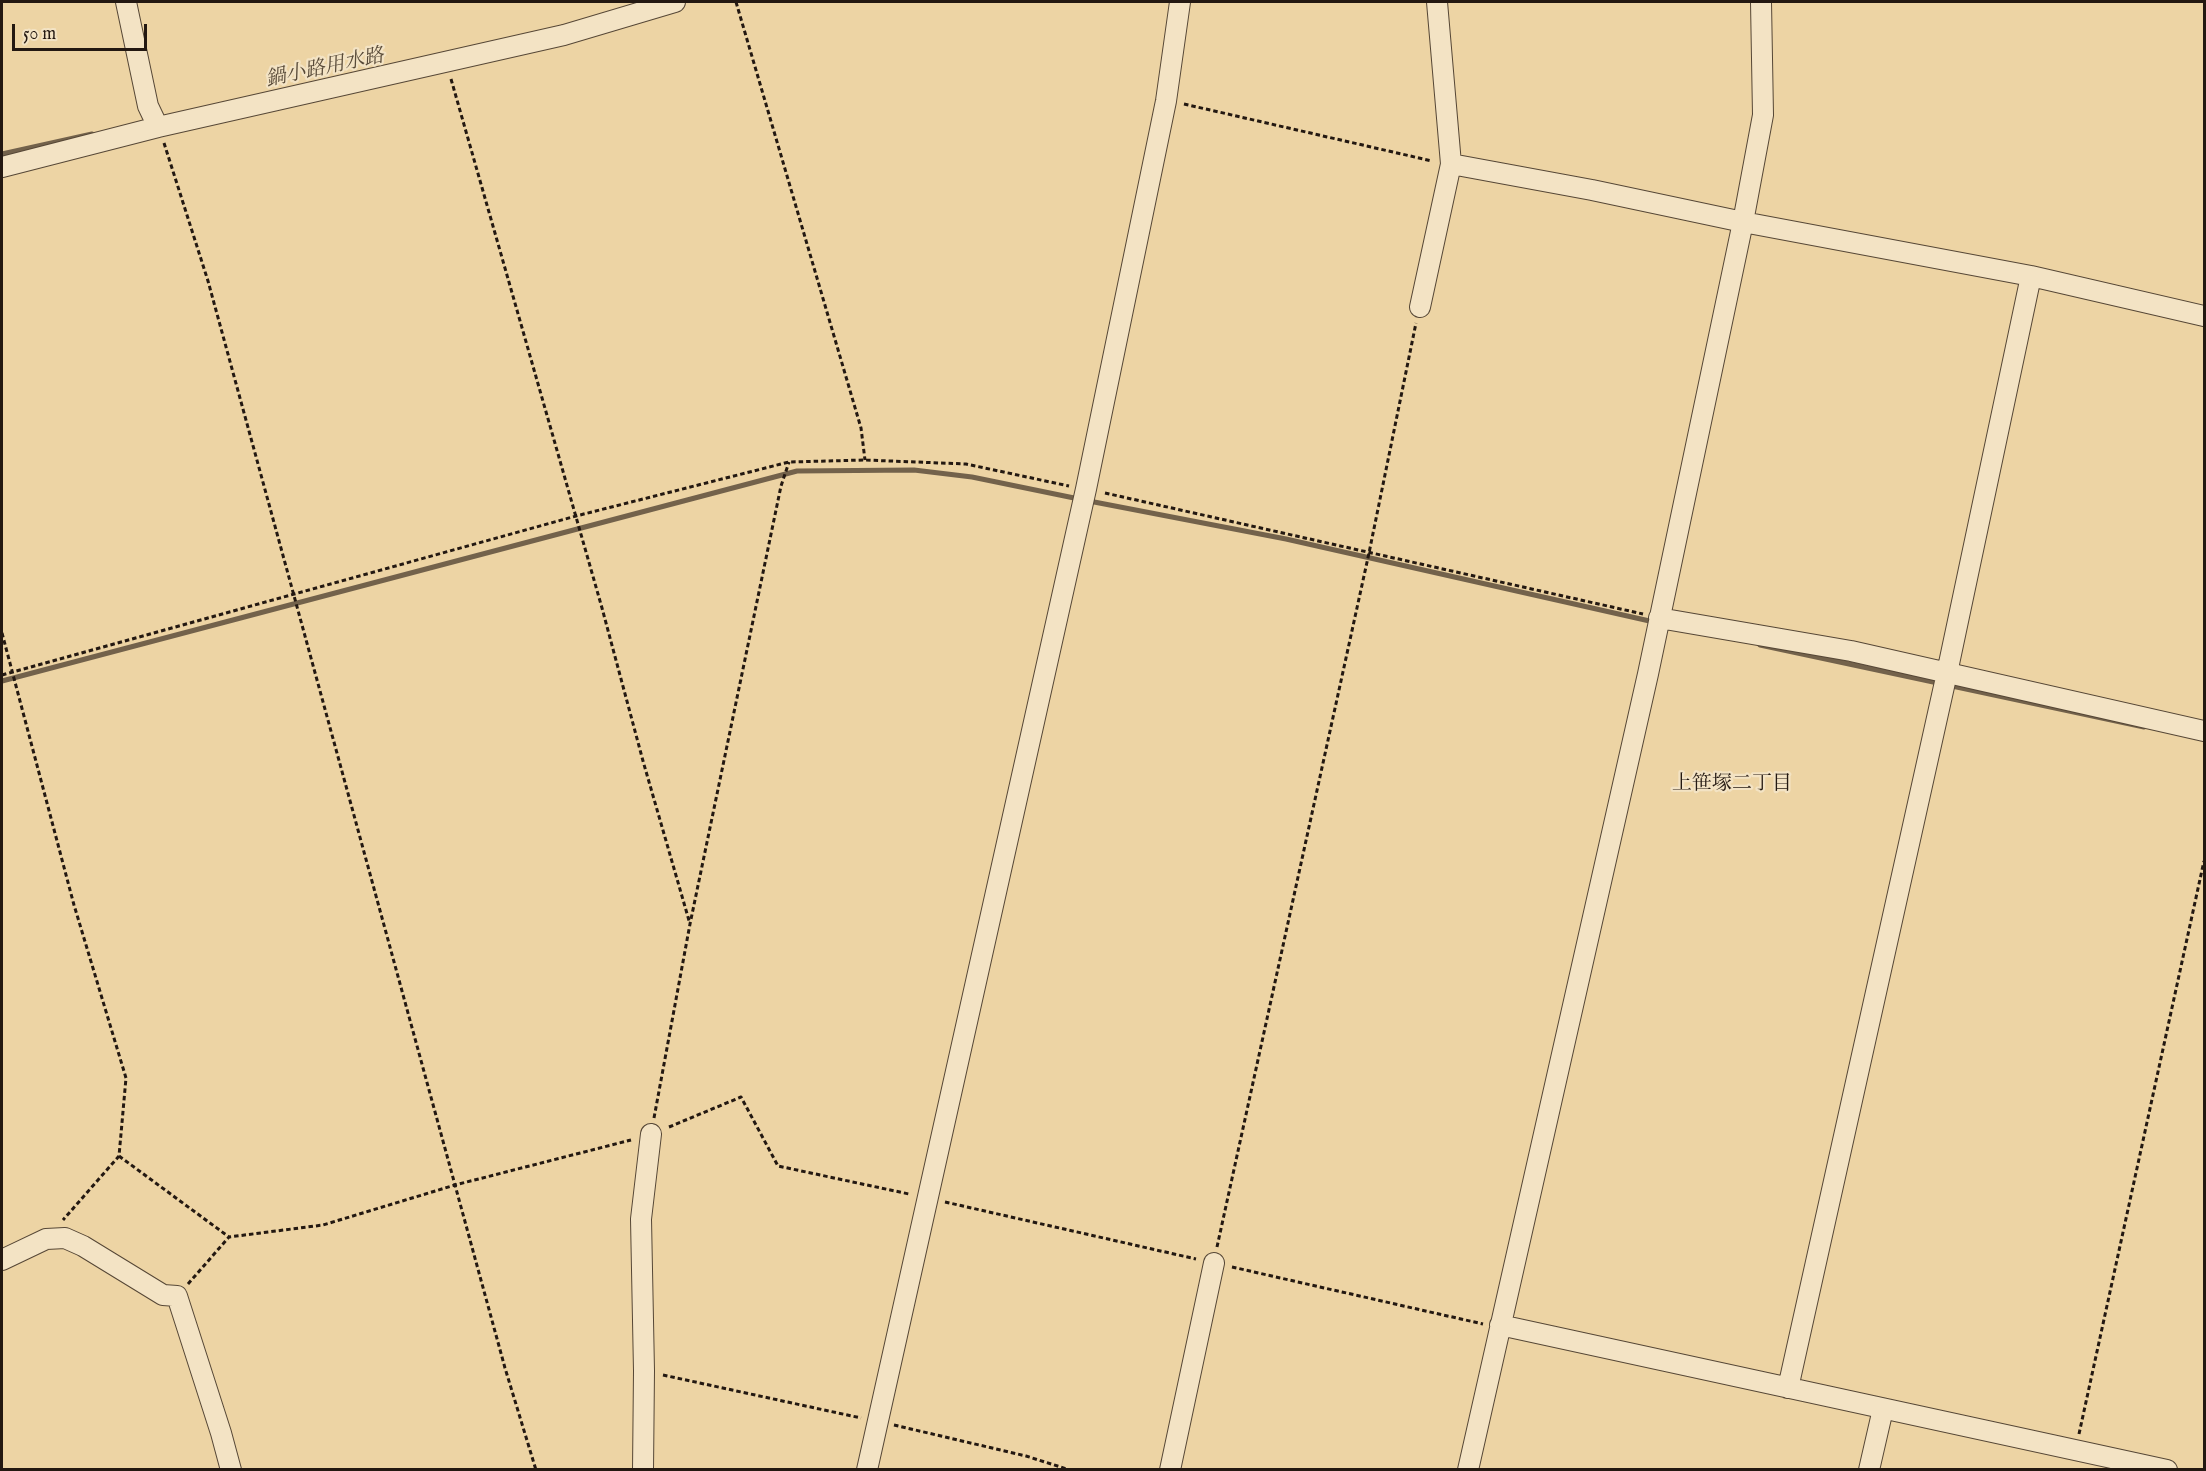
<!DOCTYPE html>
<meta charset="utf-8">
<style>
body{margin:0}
#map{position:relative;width:2206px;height:1471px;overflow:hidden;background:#edd4a4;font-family:"IM FELL English",serif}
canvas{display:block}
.frame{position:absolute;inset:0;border:3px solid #231811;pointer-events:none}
.scale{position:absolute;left:12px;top:24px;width:135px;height:27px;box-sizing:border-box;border:3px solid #231811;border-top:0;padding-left:8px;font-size:18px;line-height:21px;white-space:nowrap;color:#231811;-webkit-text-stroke:4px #f3e3c4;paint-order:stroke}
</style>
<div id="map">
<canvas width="2206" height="1471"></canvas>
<div class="frame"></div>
<div class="scale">50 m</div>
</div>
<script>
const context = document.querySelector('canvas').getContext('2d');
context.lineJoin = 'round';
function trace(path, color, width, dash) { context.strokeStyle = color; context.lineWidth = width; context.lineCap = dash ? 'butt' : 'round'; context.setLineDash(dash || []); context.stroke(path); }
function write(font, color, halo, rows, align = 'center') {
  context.font = font + ' "IM FELL English","Noto Serif JP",serif'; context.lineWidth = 4.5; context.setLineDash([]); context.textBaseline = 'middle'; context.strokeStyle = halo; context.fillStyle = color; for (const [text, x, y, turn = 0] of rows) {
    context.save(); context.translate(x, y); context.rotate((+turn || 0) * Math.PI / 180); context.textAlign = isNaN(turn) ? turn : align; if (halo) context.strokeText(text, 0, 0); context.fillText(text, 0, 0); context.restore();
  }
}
const stream = new Path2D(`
 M 2,154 L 92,134
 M 1089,501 L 1286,539 L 1654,622
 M 1760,645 L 2144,727
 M 2,681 L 797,471 L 914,470 L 972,477 L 1079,499`);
const path = new Path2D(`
 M 736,2 L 861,428 L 865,460
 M 451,79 L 602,608 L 643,761 L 690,924
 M 1184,104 L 1432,161
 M 164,143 L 208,281 L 505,1368 L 536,1470
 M 1105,493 L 1643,614
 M 2,633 L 74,905 L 126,1078 L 119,1156 L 63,1220
 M 2,675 L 576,516 L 789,462 L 865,460 L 966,464 L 1069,486
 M 654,1118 L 690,924 L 781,486 L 789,462
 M 669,1127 L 741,1097 L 778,1166 L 909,1194
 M 119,1156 L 229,1237
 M 945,1202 L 1196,1259
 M 1217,1247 L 1369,553 L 1416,323
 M 1232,1267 L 1483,1324
 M 188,1284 L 229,1237 L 323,1225 L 455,1185 L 631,1140
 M 663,1375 L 861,1418
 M 894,1425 L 1026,1456 L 1070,1470
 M 2079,1434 L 2204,861`);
const minor = new Path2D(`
 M 126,2 L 148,106 L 158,127
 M 1451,164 L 1592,190 L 1743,222 L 2031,276 L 2204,316
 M 2,167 L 158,127 L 564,35 L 675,2
 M 1420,307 L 1451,164 L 1437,2
 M 1659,618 L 1851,651 L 2204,731
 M 2,1260 L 46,1239 L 65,1238 L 83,1246 L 163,1295 L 177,1296 L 221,1433 L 231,1470
 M 1500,1325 L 2167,1470
 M 1788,1388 L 1947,673 L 2031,276
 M 643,1470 L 644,1371 L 641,1219 L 651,1134
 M 867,1470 L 1086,489 L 1166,101 L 1180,2
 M 1170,1470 L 1214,1263
 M 1468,1470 L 1648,674 L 1743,222 L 1763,115 L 1761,2
 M 1869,1470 L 1883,1409`);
const waterNames = [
 ["鍋小路用水路",325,69,-12]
];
const neighbourhoodNames = [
 ["上笹塚二丁目",1732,785]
];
trace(stream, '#73624b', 5);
trace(minor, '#564736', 22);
trace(path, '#231811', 3, [4.5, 3]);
trace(minor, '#f3e3c4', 20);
write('italic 20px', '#584a38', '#f3e3c4', waterNames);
write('20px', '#231811', '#f3e3c4', neighbourhoodNames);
</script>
